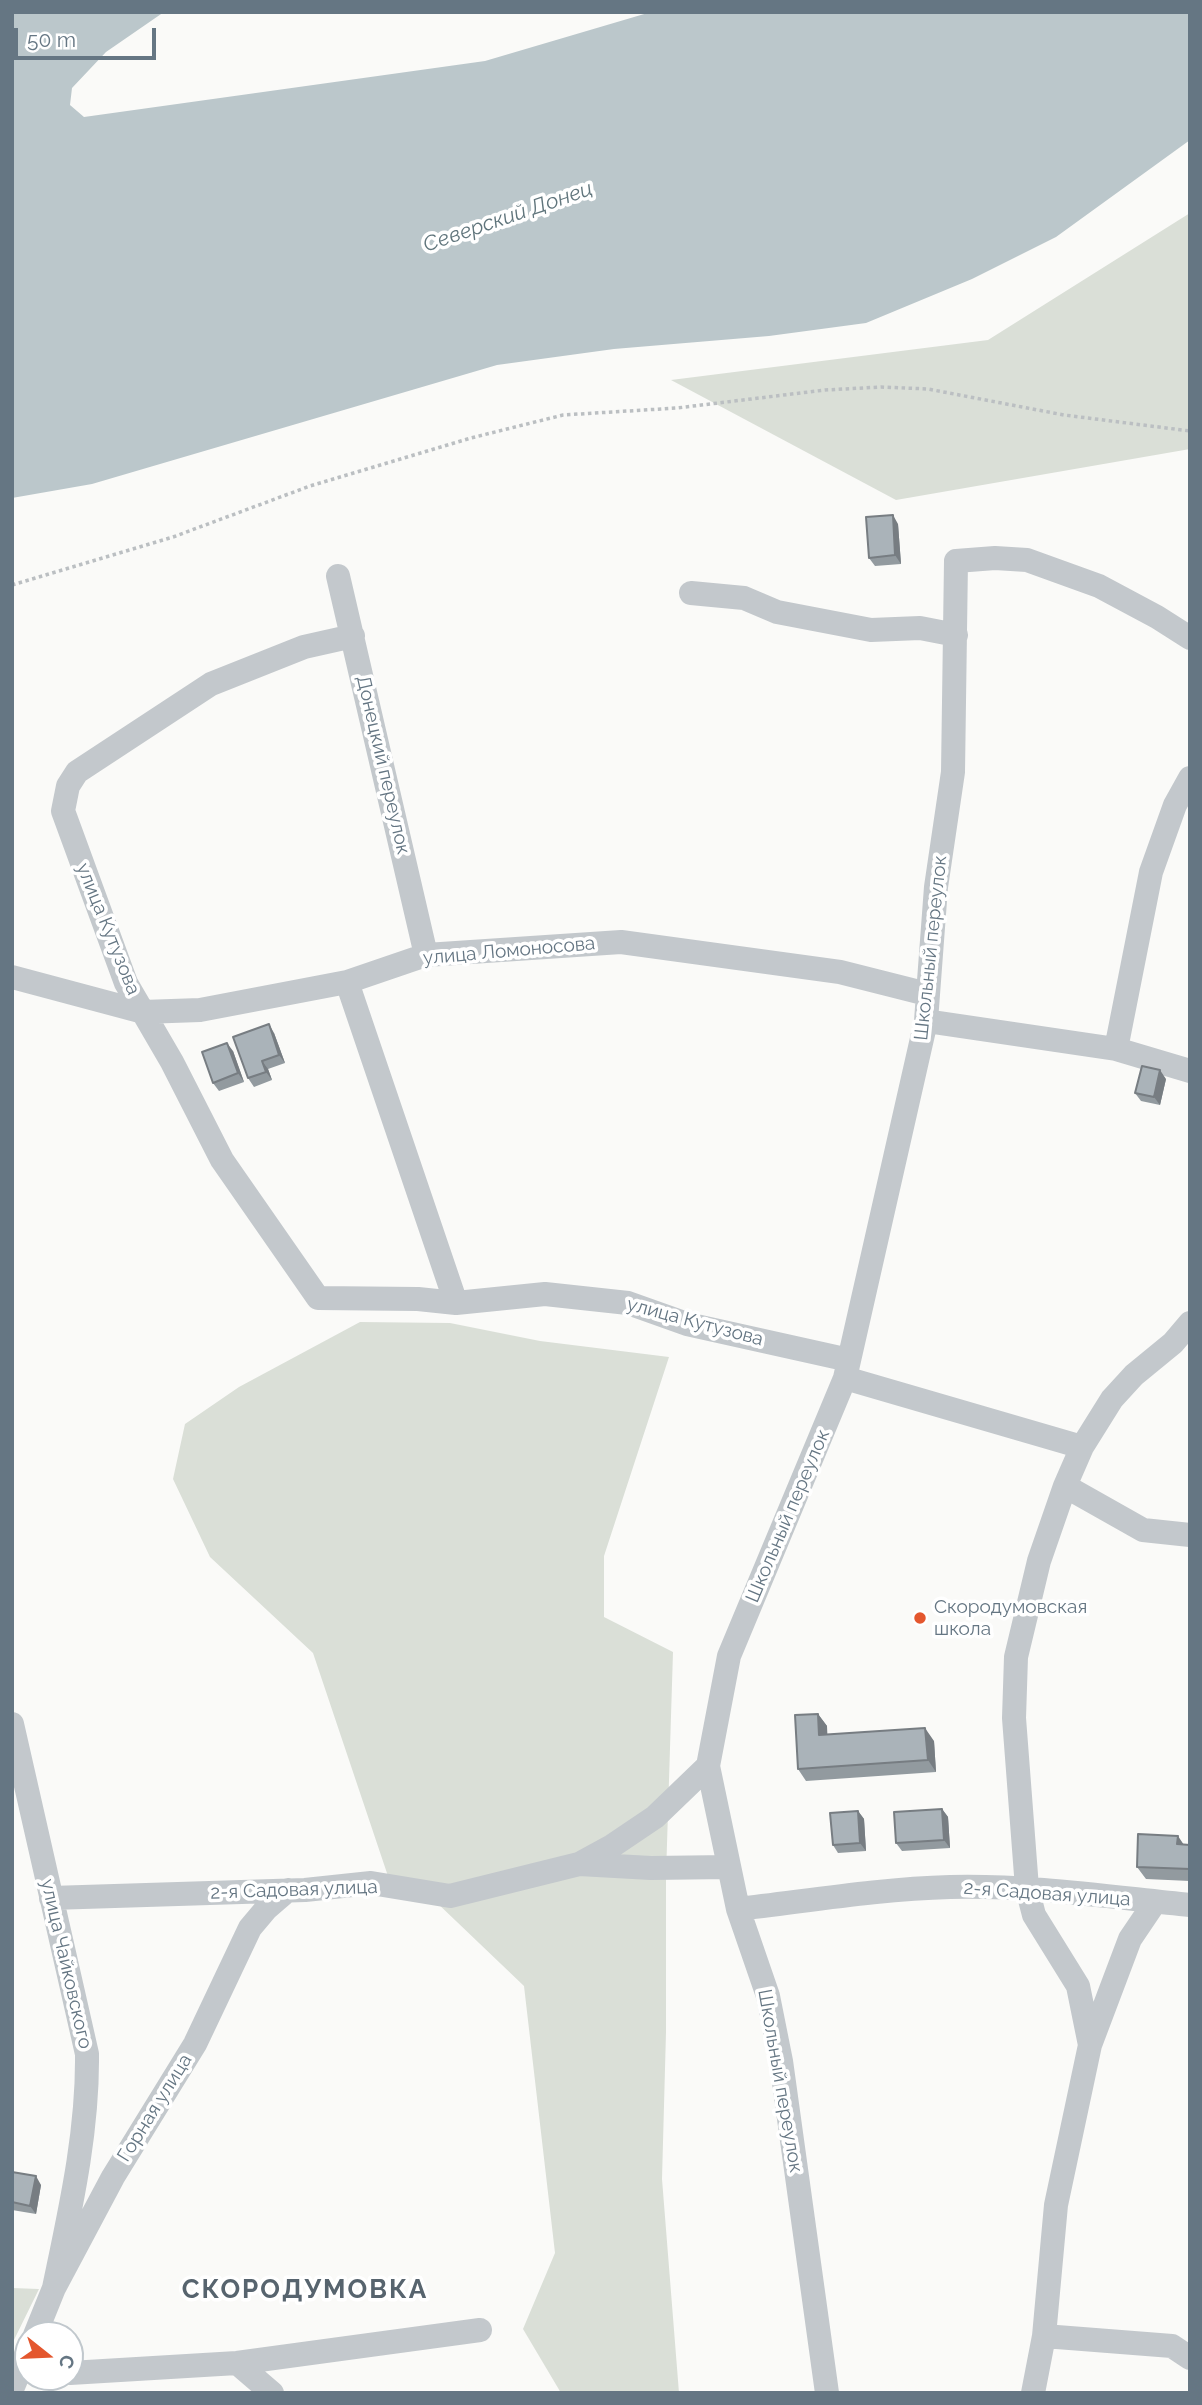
<!DOCTYPE html>
<meta charset="utf-8">
<style>
body{margin:0}
#map{position:relative;width:1202px;height:2405px;overflow:hidden;background:#fafaf8;font-family:Raleway,sans-serif}
canvas{display:block}
.frame{position:absolute;inset:0;border:14px solid #657683;pointer-events:none}
.north{position:absolute;left:14px;top:2321px;width:70px;height:70px;box-sizing:border-box;background:#fff;border:2px solid #c1c8cd;border-radius:50%;rotate:108deg;font-size:19px;font-weight:700;line-height:28px;text-align:center;color:#657683}
.north::after{content:'';display:block;margin:auto;width:24px;height:32px;background:#e4572e;clip-path:polygon(50% 0,100% 100%,50% 72%,0 100%)}
.scale{position:absolute;left:14px;top:28px;width:142px;height:32px;box-sizing:border-box;border:4px solid #657683;border-top:0;padding-left:9px;font-size:21px;line-height:24px;white-space:nowrap;color:#657683;-webkit-text-stroke:5px #fff;paint-order:stroke}
</style>
<div id="map">
<canvas width="1202" height="2405"></canvas>
<div class="frame"></div>
<div class="north">С</div>
<div class="scale">50 m</div>
</div>
<script>
const context = document.querySelector('canvas').getContext('2d');
context.lineJoin = 'round';
function fill(path, color) { context.fillStyle = color; context.fill(path, 'evenodd'); }
function trace(path, color, width, dash) { context.strokeStyle = color; context.lineWidth = width; context.lineCap = dash ? 'butt' : 'round'; context.setLineDash(dash || []); context.stroke(path); }
function write(font, color, halo, rows, align = 'center') {
  context.font = font + ' Raleway,sans-serif'; context.lineWidth = 7; context.setLineDash([]); context.textBaseline = 'middle'; context.strokeStyle = halo; context.fillStyle = color; for (const [text, x, y, turn = 0] of rows) {
    context.save(); context.translate(x, y); context.rotate((+turn || 0) * Math.PI / 180); context.textAlign = isNaN(turn) ? turn : align; if (halo) context.strokeText(text, 0, 0); context.fillText(text, 0, 0); context.restore();
  }
}
const green = new Path2D(`
 M 1190,213 L 1190,449 L 896,500 L 671,380 L 988,340 Z
 M 360,1322 L 450,1323 L 540,1341 L 669,1357 L 604,1556 L 604,1617 L 673,1652 L 666,1876 L 666,2032 L 662,2179 L 679,2393 L 561,2393 L 523,2329 L 555,2253 L 524,1986 L 434,1900 L 393,1891 L 313,1653 L 210,1557 L 173,1479 L 185,1424 L 239,1387 Z
 M 12,2288 L 39,2289 L 12,2344 Z`);
const water = new Path2D(`
 M 12,12 L 164,12 L 106,52 L 72,88 L 70,105 L 84,117 L 485,61 L 651,12 L 1190,12 L 1190,140 L 1056,237 L 972,279 L 866,323 L 769,336 L 614,349 L 497,365 L 92,484 L 12,498 Z`);
const path = new Path2D(`
 M 12,585 L 173,537 L 310,486 L 471,438 L 563,415 L 677,408 L 825,390 L 881,387 L 928,389 L 1064,415 L 1190,431`);
const minor = new Path2D(`
 M 338,576 L 426,955
 M 691,593 L 744,598 L 777,612 L 871,630 L 920,628 L 956,635
 M 353,636 L 304,647 L 211,684 L 77,772 L 68,786 L 63,811 L 126,983 L 172,1062 L 222,1160 L 318,1298 L 418,1299 L 456,1303 L 545,1294 L 628,1303 L 687,1324 L 849,1360
 M 12,977 L 143,1012 L 200,1010 L 347,982 L 426,955 L 621,942 L 840,972 L 927,994
 M 347,982 L 456,1303
 M 926,1021 L 1116,1049 L 1190,1071
 M 1116,1049 L 1151,872 L 1175,805 L 1190,778
 M 845,1378 L 1082,1447
 M 1065,1486 L 1143,1530 L 1190,1535
 M 12,1724 L 87,2054 C 88,2133 70,2211 54,2288
 M 579,1864 L 651,1868 L 728,1867
 M 51,1898 L 305,1890 L 371,1883 L 450,1896 L 579,1864 L 612,1846 L 655,1817 L 708,1766
 M 738,1909 C 808,1901 879,1889 950,1887 C 1030,1885 1110,1897 1190,1905
 M 1090,2045 L 1130,1939 L 1155,1902
 M 35,2335 L 54,2288 L 113,2177 L 195,2044 L 250,1928 L 266,1909 L 288,1890
 M 1044,2336 L 1172,2346 L 1190,2358
 M 237,2363 L 272,2393
 M 70,2373 L 237,2363 L 480,2330
 M 12,2389 L 28,2351
 M 827,2393 L 781,2061 L 768,1996 L 738,1909 L 708,1766 L 729,1656 L 845,1378 L 926,1021 L 936,887 L 953,772 L 956,561 L 995,558 L 1027,560 L 1099,586 L 1157,617 L 1190,638
 M 1033,2393 L 1044,2336 L 1056,2205 L 1090,2045 L 1078,1986 L 1034,1915 L 1027,1888 L 1014,1718 L 1016,1657 L 1039,1561 L 1065,1486 L 1082,1447 L 1112,1399 L 1134,1375 L 1173,1343 L 1190,1323`);
const wall = new Path2D(`
 M 898,524 L 901,564 L 875,566 L 869,558 Z
 M 274,1033 L 285,1063 L 268,1069 L 272,1080 L 254,1087 L 248,1078 Z
 M 233,1051 L 244,1082 L 219,1091 L 213,1083 Z
 M 1166,1079 L 1160,1105 L 1141,1101 L 1135,1093 Z
 M 818,1714 L 827,1726 L 827,1735 L 934,1741 L 936,1772 L 806,1781 L 798,1769 Z
 M 942,1809 L 948,1817 L 950,1848 L 902,1851 L 896,1843 Z
 M 858,1811 L 864,1819 L 866,1851 L 838,1853 L 833,1845 Z
 M 1184,1845 L 1190,1845 L 1190,1881 L 1146,1879 L 1137,1867 Z
 M 12,2172 L 41,2185 L 36,2214 L 12,2210 Z`);
const shadedWall = new Path2D(`
 M 893,515 L 898,524 L 901,564 L 895,555 Z
 M 269,1024 L 274,1033 L 285,1063 L 279,1055 Z
 M 227,1043 L 233,1051 L 244,1082 L 238,1073 Z
 M 262,1061 L 268,1069 L 272,1080 L 266,1072 Z
 M 1160,1070 L 1166,1079 L 1160,1105 L 1154,1097 Z
 M 818,1714 L 827,1726 L 828,1748 L 819,1735 Z
 M 925,1728 L 934,1741 L 936,1772 L 928,1760 Z
 M 942,1809 L 948,1817 L 950,1848 L 944,1840 Z
 M 858,1811 L 864,1819 L 866,1851 L 860,1843 Z
 M 1178,1836 L 1186,1848 L 1177,1844 Z
 M 36,2176 L 41,2185 L 36,2214 L 30,2206 Z`);
const building = new Path2D(`
 M 893,515 L 895,555 L 869,558 L 866,517 Z
 M 269,1024 L 279,1055 L 262,1061 L 266,1072 L 248,1078 L 233,1037 Z
 M 227,1043 L 238,1073 L 213,1083 L 202,1052 Z
 M 1142,1066 L 1160,1070 L 1154,1097 L 1135,1093 Z
 M 818,1714 L 819,1735 L 925,1728 L 928,1760 L 798,1769 L 795,1715 Z
 M 942,1809 L 944,1840 L 896,1843 L 894,1812 Z
 M 858,1811 L 860,1843 L 833,1845 L 830,1813 Z
 M 1138,1834 L 1178,1836 L 1177,1844 L 1190,1845 L 1190,1869 L 1137,1867 Z
 M 12,2172 L 36,2176 L 30,2206 L 12,2202 Z`);
const markers = [
 [920,1618,7,"#e4572e"]
];
const streetNames = [
 ["Донецкий переулок",383,765,77],
 ["улица Кутузова",108,929,68],
 ["Школьный переулок",931,948,-84],
 ["улица Ломоносова",509,951,-5],
 ["улица Кутузова",695,1322,15],
 ["Школьный переулок",788,1516,-67],
 ["2-я Садовая улица",294,1890,-2],
 ["2-я Садовая улица",1047,1894,4],
 ["улица Чайковского",66,1964,77],
 ["Школьный переулок",780,2081,80],
 ["Горная улица",155,2108,-58]
];
const poiNames = [
 ["Скородумовская",934,1607],
 ["школа",934,1629]
];
const waterNames = [
 ["Северский Донец",508,217,-19]
];
const districtNames = [
 ["СКОРОДУМОВКА",305,2290]
];
fill(green, '#dadfd7');
fill(water, '#bbc7cb');
trace(path, '#bbbfc2', 3.5, [3.5, 3.5]);
trace(minor, '#c3c8cc', 24);
fill(wall, '#929a9f');
fill(shadedWall, '#777d82');
fill(building, '#aab3b9');
trace(building, '#777d82', 2);
for (const [x, y, r, color] of markers) { const dot = new Path2D(); dot.arc(x, y, r, 0, 2 * Math.PI); context.fillStyle = color; context.fill(dot); trace(dot, '#fff', 2.5); }
write('19px', '#657683', '#fff', streetNames);
write('19px', '#657683', '#fff', poiNames, 'left');
write('italic 21px', '#60757c', '#fff', waterNames);
context.letterSpacing = '2px';
write('bold 26px', '#57646e', '#fff', districtNames);
context.letterSpacing = '0px';
</script>
